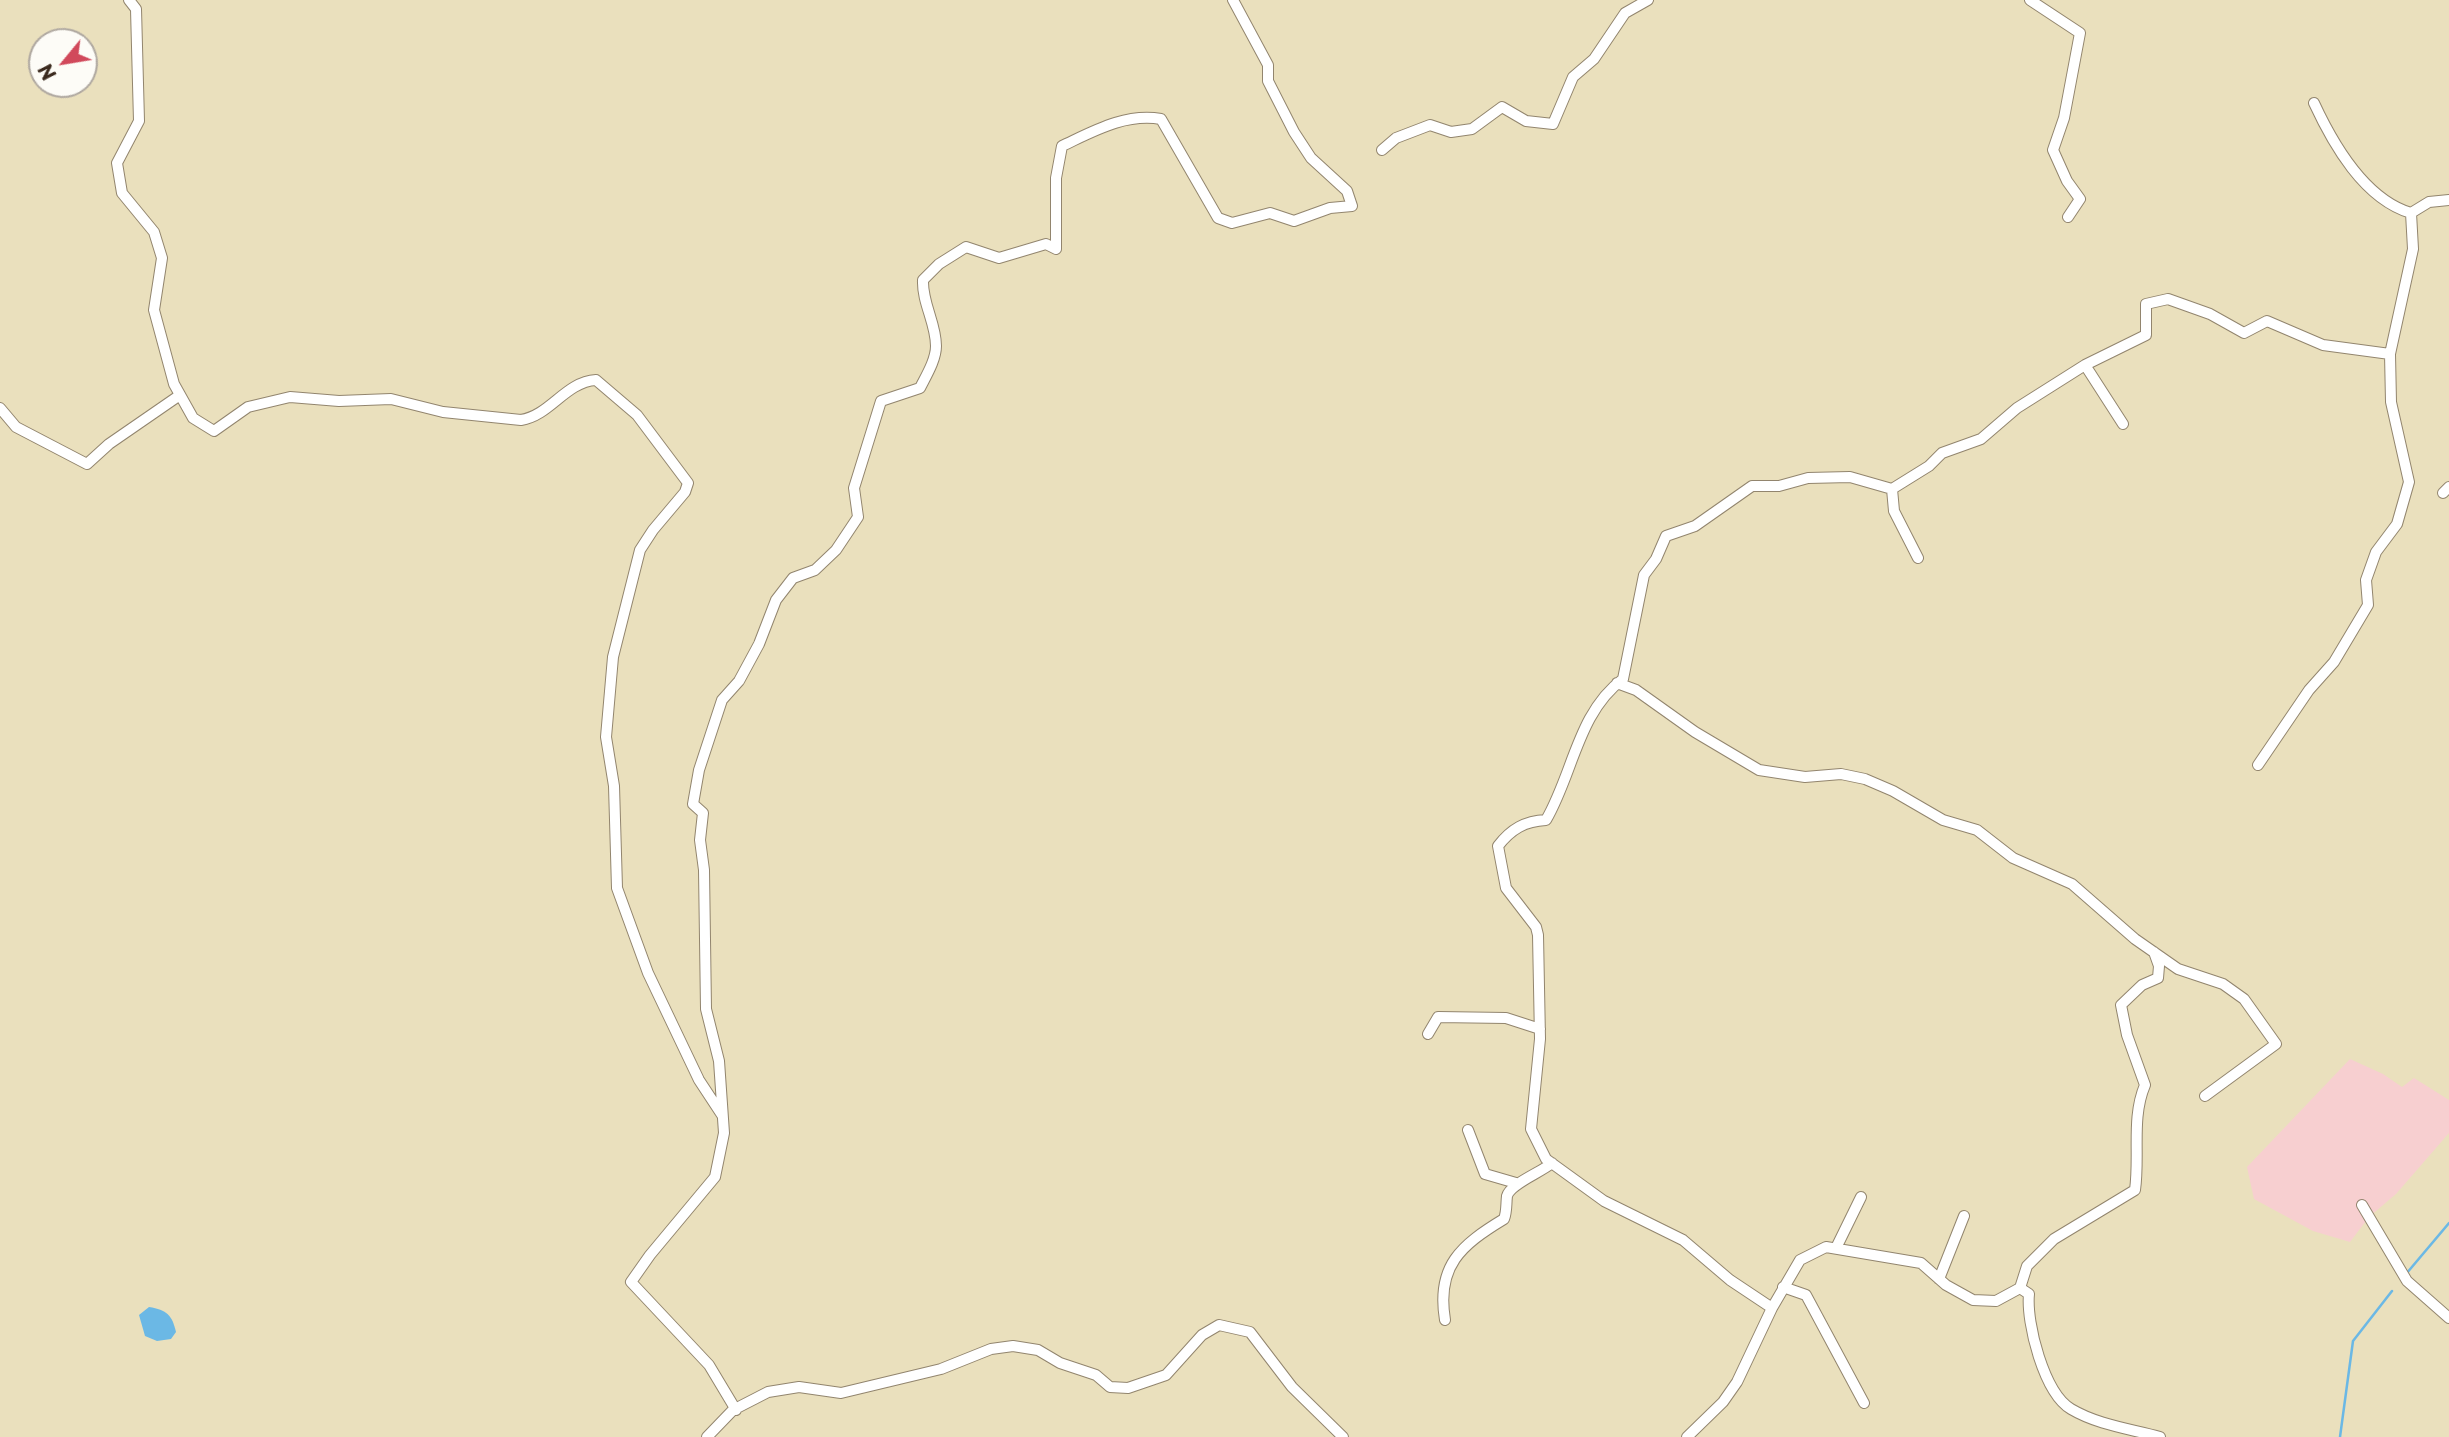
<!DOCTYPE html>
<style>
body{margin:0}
#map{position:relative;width:2449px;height:1437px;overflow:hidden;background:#eae0bd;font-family:"Playpen Sans",sans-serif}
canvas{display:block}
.north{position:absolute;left:28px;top:28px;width:70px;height:70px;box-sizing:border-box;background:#fdfcf7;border:2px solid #afa8a0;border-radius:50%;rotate:240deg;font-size:19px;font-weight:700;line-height:28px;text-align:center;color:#3b2a1e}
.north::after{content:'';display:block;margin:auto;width:24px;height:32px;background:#d1495b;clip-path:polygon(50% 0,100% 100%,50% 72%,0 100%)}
</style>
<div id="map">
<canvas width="2449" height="1437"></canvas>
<div class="north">N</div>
</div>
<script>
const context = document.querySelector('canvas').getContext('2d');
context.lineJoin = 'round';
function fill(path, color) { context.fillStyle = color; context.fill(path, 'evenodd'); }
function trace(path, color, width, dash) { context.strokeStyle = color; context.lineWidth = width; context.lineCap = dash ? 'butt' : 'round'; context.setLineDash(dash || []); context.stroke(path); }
const built = new Path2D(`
 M 2350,1059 L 2383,1074 L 2402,1087 L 2414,1078 L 2449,1100 L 2449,1133 L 2396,1194 L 2369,1217 L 2350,1242 L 2313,1231 L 2254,1199 L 2247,1167 Z`);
const water = new Path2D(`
 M 149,1307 C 167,1310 172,1315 176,1332 L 171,1339 L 157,1341 L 145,1336 L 139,1315 Z`);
const stream = new Path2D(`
 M 2406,1274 L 2449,1223
 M 2340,1437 L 2353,1341 L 2392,1291`);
const minor = new Path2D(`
 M 129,0 L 136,9 L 139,121 L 117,163 L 122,193 L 154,232 L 162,258 L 154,310 L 174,384 L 193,418 L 214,431 L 248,407 L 290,397 L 339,401 L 391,399 L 443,412 L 521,420 C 551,415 565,382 596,380 L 637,415 L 688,483 L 685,492 L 653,530 L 640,550 L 613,657 L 606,737 L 614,786 L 617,888 L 648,973 L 699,1080 L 722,1115
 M 2030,0 L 2080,33 L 2064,118 L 2053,150 L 2067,181 L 2080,199 L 2068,217
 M 2314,103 C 2333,144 2364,199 2411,213
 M 1382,150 L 1396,138 L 1430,125 L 1451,132 L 1472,129 L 1502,107 L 1526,121 L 1553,124 L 1573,77 L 1594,59 L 1625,13 L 1648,0
 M 2085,365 L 2123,424
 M 0,408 L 16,427 L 87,464 L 109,444 L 180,395
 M 1892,489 L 1894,511 L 1918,558
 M 2443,493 L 2449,487
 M 1617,683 L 1636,690 L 1695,732 L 1759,770 L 1805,777 L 1841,774 L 1865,779 L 1893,791 L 1943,820 L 1977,830 L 2013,858 L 2072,884 L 2135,939 L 2178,969 L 2223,984 L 2244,999 L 2276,1044 L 2205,1096
 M 2258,765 L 2309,690 L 2334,662 L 2368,605 L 2366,580 L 2376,552 L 2397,524 L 2409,482 L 2391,402 L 2390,354
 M 1428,1034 L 1438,1017 L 1506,1018 L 1540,1029
 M 1468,1130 L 1485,1174 L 1516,1183
 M 2362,1205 L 2407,1281 L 2449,1318
 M 1836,1248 L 1861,1197
 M 1939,1279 L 1964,1216
 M 1783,1287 L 1806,1295 L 1864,1403
 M 2020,1288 L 2027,1266 L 2054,1239 L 2135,1190 C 2140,1155 2131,1118 2145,1085 L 2127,1035 L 2121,1005 L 2142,985 L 2158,978 L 2159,966 L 2154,952
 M 1772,1308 L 1730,1280 L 1683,1240 L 1604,1201 L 1546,1159 L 1531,1129 L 1540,1039 L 1538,935 L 1536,927 L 1506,888 L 1498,846 C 1511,829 1525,821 1546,820 C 1573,774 1578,712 1623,679 L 1644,575 L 1656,559 L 1666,536 L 1695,526 L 1752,486 L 1779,486 L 1808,478 L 1850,477 L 1892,489 L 1929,466 L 1942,453 L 1981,439 L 2017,408 L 2085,365 L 2146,335 L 2146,304 L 2168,299 L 2210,314 L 2244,333 L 2267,321 L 2323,345 L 2390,354 L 2413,249 L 2411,213 L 2429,202 L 2449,200
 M 1445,1320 C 1436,1266 1461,1245 1504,1219 C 1507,1211 1506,1204 1507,1196 C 1510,1184 1540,1173 1552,1163
 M 736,1410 L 709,1365 L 631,1282 L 650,1255 L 715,1177 L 724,1133 L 719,1061 L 706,1009 L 704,870 L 700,840 L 703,813 L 693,804 L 699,770 L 722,700 L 739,681 L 759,644 L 776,600 L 793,578 L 815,570 L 836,550 L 858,517 L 854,488 L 881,401 L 920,388 C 926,376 936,360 936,346 C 936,323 922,303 923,280 L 939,264 L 966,247 L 999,258 L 1046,244 L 1056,249 L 1056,178 L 1062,146 C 1094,131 1125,113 1161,119 L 1218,218 L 1232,223 L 1270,213 L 1294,221 L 1330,208 L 1352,206 L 1347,191 L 1311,158 L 1294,132 L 1268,81 L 1268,65 L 1233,0
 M 707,1437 L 733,1410 L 768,1392 L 799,1387 L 841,1393 L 941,1369 L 991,1349 L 1013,1346 L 1038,1350 L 1060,1363 L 1096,1375 L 1110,1387 L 1128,1388 L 1166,1375 L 1202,1335 L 1219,1325 L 1250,1332 L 1292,1387 L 1343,1437
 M 1687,1437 L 1723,1402 L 1737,1382 L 1772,1308 L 1800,1260 L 1826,1247 L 1921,1263 L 1946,1285 L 1973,1300 L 1996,1301 L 2020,1288 L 2029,1294 C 2026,1323 2044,1393 2071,1409 C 2098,1425 2131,1429 2160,1437`);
fill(built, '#f7cfd0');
fill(water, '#6bb8e5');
trace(stream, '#6bb8e5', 2.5);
trace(minor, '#92856e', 12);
trace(minor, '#fff', 10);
</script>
